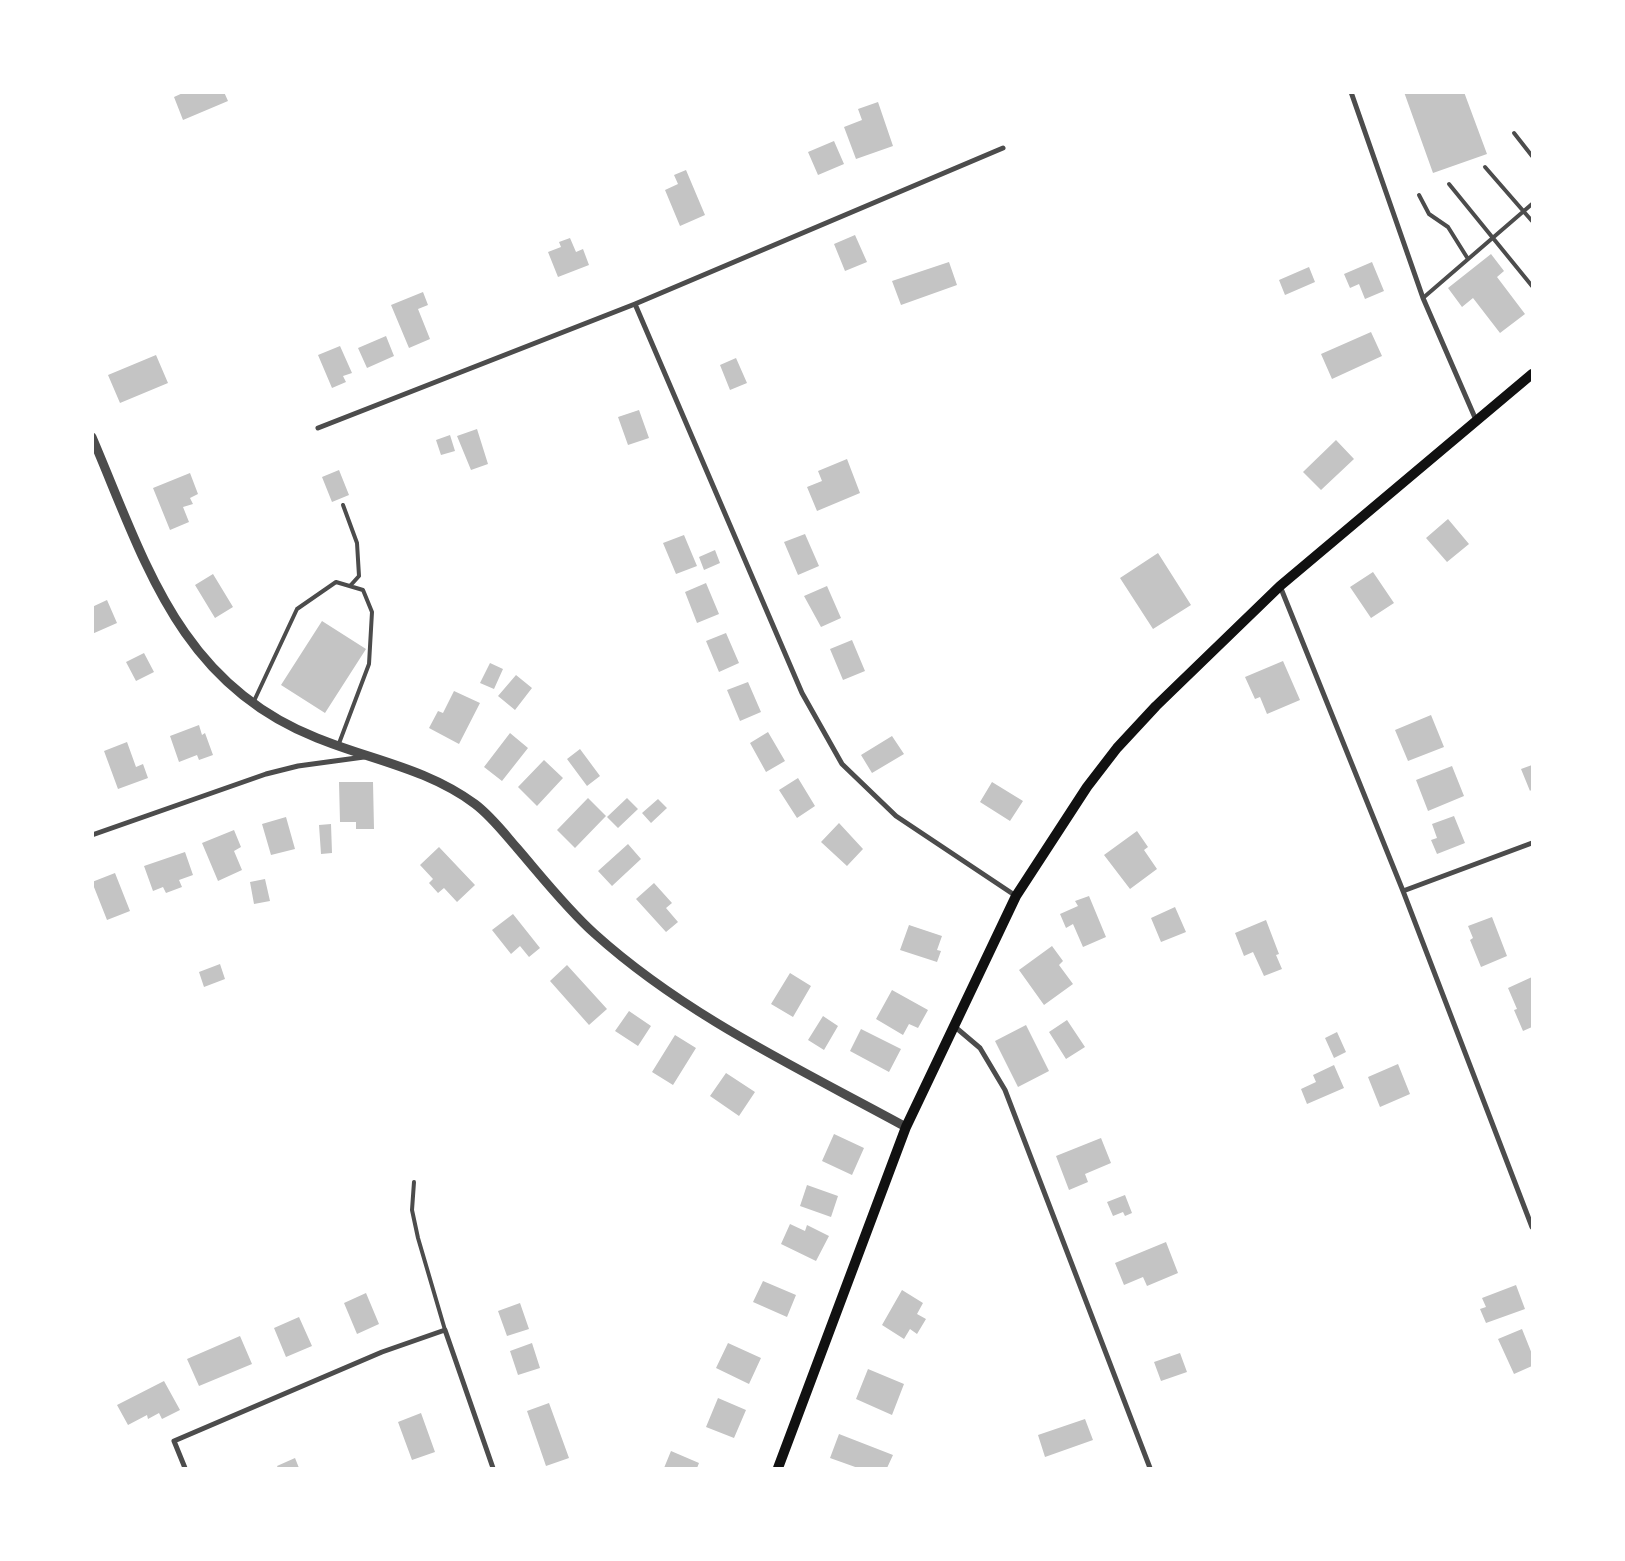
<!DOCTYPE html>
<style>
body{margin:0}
#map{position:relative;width:1625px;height:1561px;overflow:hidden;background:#fff;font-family:"Exo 2",sans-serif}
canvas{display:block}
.frame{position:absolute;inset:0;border:94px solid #fff;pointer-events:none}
</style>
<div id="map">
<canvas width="1625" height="1561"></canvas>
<div class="frame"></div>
</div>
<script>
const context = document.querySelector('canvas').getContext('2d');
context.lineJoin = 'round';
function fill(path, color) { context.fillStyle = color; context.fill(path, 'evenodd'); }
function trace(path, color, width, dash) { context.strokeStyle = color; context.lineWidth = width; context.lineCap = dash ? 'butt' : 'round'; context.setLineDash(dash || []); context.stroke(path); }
const building = new Path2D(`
 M 185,92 L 224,92 L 228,101 L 183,120 L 174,97 Z
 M 1404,92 L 1464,92 L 1487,154 L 1433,173 Z
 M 878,102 L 893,146 L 856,159 L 844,127 L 862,120 L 858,109 Z
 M 834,141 L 844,164 L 818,175 L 808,152 Z
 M 686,170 L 705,215 L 680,226 L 665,190 L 678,184 L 674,175 Z
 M 855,235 L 867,262 L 845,271 L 834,244 Z
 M 570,238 L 576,252 L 583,249 L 589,265 L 558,277 L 548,252 L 561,247 L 559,242 Z
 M 1491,254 L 1504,271 L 1497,277 L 1525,314 L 1500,333 L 1473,298 L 1462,307 L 1448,288 Z
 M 949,262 L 957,285 L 901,305 L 892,281 Z
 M 1372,262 L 1384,291 L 1365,299 L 1359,284 L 1350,288 L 1344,274 Z
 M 1309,267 L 1315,282 L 1285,295 L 1279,280 Z
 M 423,292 L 428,305 L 418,309 L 430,339 L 409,348 L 391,305 Z
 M 1371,332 L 1382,356 L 1332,379 L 1321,354 Z
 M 386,336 L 394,356 L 367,368 L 358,348 Z
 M 340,346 L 352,373 L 343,376 L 346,382 L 332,388 L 318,355 Z
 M 156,355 L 168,383 L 120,403 L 108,375 Z
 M 736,358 L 747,383 L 730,390 L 720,365 Z
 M 639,410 L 649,438 L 628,445 L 618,417 Z
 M 477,429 L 488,464 L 471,470 L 457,436 Z
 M 450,435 L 455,451 L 441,455 L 436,440 Z
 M 1336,440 L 1354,459 L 1321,490 L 1303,472 Z
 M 847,459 L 860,493 L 817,511 L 807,487 L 822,481 L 818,471 Z
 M 339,470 L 349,495 L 332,502 L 322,477 Z
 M 190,473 L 198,494 L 190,498 L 193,504 L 183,507 L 189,522 L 170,530 L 153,488 Z
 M 1448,519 L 1469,544 L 1447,562 L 1426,538 Z
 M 805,534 L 819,566 L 798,575 L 784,542 Z
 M 684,535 L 697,566 L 676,574 L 663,543 Z
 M 715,550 L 720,563 L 704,570 L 699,557 Z
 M 1158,553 L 1191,605 L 1153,629 L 1120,578 Z
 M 1373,572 L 1394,603 L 1371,618 L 1350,587 Z
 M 213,574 L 233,607 L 215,618 L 195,585 Z
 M 706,583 L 719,614 L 697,623 L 685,592 Z
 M 827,586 L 841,618 L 821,627 L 804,596 Z
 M 107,600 L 117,623 L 92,634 L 92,607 Z
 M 322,621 L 366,649 L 325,713 L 281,685 Z
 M 726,633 L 739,663 L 719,672 L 706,641 Z
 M 852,640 L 865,671 L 843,680 L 830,649 Z
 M 144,653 L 154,672 L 136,681 L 126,662 Z
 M 1283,661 L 1300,700 L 1267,714 L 1260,697 L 1255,699 L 1245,677 Z
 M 490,663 L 503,669 L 494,689 L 480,683 Z
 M 516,675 L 532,688 L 515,710 L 498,696 Z
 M 748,682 L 761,712 L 740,721 L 727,690 Z
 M 454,691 L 480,703 L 459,744 L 429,728 L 438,711 L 443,713 Z
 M 1431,715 L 1444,747 L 1408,761 L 1395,730 Z
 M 199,725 L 202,735 L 205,733 L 213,755 L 199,760 L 197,755 L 179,762 L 170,736 Z
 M 768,732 L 785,761 L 766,772 L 750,743 Z
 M 510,733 L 528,748 L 502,781 L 484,767 Z
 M 892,736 L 904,754 L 872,773 L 861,755 Z
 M 127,742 L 136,767 L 143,764 L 148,778 L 118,789 L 104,751 Z
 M 580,749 L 600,776 L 587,786 L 567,759 Z
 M 544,760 L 563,778 L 537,806 L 518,787 Z
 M 1532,765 L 1532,789 L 1530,791 L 1521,769 Z
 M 1452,766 L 1464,796 L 1428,811 L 1416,780 Z
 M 798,778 L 815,806 L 797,818 L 779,790 Z
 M 339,782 L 373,782 L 374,829 L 356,829 L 356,822 L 340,822 Z
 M 992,782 L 1023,801 L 1010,821 L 980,802 Z
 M 588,798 L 606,816 L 575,848 L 557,830 Z
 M 627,798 L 638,809 L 618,828 L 607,817 Z
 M 658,799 L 667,808 L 651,823 L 642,813 Z
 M 1454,816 L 1465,843 L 1437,854 L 1431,840 L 1437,838 L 1432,824 Z
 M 286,817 L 295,849 L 271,855 L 262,824 Z
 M 839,823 L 863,849 L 847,866 L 821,842 Z
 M 331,824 L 332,853 L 321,854 L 319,825 Z
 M 234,830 L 241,847 L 234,851 L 242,870 L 218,881 L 202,843 Z
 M 1137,831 L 1148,847 L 1144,850 L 1157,869 L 1130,889 L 1104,855 Z
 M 628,844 L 641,859 L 612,886 L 598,871 Z
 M 439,847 L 475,885 L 457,902 L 444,888 L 438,893 L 429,883 L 433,879 L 420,865 Z
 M 185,852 L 193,875 L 179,880 L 182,887 L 166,893 L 163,887 L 153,891 L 144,866 Z
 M 115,873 L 130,911 L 107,920 L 92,882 Z
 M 265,879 L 270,901 L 254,904 L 250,882 Z
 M 654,883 L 672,903 L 666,908 L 678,922 L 666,932 L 636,899 Z
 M 1089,896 L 1106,937 L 1083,947 L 1073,924 L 1066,928 L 1060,914 L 1078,906 L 1075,901 Z
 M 1175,907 L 1186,932 L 1161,942 L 1151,918 Z
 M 513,914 L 540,948 L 529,957 L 520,946 L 511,954 L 492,930 Z
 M 1492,917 L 1507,956 L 1481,967 L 1470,940 L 1473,938 L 1468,926 Z
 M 1266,920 L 1279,954 L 1276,955 L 1282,969 L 1264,976 L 1253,952 L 1244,956 L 1235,933 Z
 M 909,925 L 942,936 L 937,950 L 941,951 L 937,962 L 900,950 Z
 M 1052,946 L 1063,961 L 1059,965 L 1073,984 L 1044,1005 L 1019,970 Z
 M 220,964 L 225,979 L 204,987 L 199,972 Z
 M 567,965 L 607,1009 L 589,1025 L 550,981 Z
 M 790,973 L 811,986 L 793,1017 L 771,1004 Z
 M 1532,977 L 1532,1027 L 1523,1031 L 1514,1010 L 1517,1009 L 1508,988 Z
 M 892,990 L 928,1010 L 918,1028 L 909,1024 L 903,1035 L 876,1019 Z
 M 629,1011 L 651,1026 L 638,1046 L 615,1031 Z
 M 823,1016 L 838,1026 L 824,1050 L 808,1040 Z
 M 1067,1020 L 1085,1047 L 1066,1059 L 1049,1032 Z
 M 1026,1025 L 1049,1071 L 1018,1087 L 995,1041 Z
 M 861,1029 L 901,1049 L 889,1072 L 850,1051 Z
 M 1337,1032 L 1346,1052 L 1334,1058 L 1325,1038 Z
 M 675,1035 L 696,1048 L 673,1085 L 652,1072 Z
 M 1398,1064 L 1410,1094 L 1380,1107 L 1368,1077 Z
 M 1334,1065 L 1344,1088 L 1307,1104 L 1301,1089 L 1316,1082 L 1313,1075 Z
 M 726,1073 L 755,1092 L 739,1116 L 710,1096 Z
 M 834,1134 L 864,1148 L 852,1175 L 822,1161 Z
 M 1101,1138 L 1111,1163 L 1085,1174 L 1088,1182 L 1069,1190 L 1056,1156 Z
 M 807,1185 L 838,1196 L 831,1217 L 800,1206 Z
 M 1125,1195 L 1132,1213 L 1125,1216 L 1123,1212 L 1113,1216 L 1107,1202 Z
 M 790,1224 L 805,1231 L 807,1225 L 829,1236 L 816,1261 L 781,1244 Z
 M 1166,1242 L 1178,1273 L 1147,1286 L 1143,1277 L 1124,1285 L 1115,1263 Z
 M 763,1281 L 796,1295 L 787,1317 L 753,1302 Z
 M 1516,1285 L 1525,1309 L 1486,1323 L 1480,1309 L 1486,1307 L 1482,1298 Z
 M 902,1290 L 923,1303 L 917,1314 L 926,1319 L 917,1334 L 910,1329 L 904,1339 L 882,1325 Z
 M 366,1293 L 379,1324 L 357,1334 L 344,1303 Z
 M 520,1303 L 529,1329 L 507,1336 L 498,1311 Z
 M 299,1317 L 312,1346 L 286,1357 L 274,1328 Z
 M 1522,1329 L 1532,1354 L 1532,1366 L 1514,1374 L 1498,1339 Z
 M 240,1336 L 252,1364 L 199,1386 L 187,1359 Z
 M 532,1343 L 540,1368 L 518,1375 L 510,1351 Z
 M 728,1343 L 761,1358 L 749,1384 L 716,1368 Z
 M 1180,1353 L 1187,1372 L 1161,1381 L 1154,1362 Z
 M 868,1369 L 904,1384 L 892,1415 L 856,1399 Z
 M 164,1381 L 180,1410 L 162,1419 L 159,1413 L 148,1419 L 147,1415 L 128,1425 L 117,1405 Z
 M 718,1398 L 746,1410 L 734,1438 L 706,1427 Z
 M 549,1403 L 569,1458 L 546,1466 L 527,1411 Z
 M 421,1413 L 435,1452 L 412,1460 L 398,1422 Z
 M 1085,1419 L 1093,1440 L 1045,1457 L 1038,1435 Z
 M 839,1434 L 893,1455 L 887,1468 L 858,1468 L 830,1458 Z
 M 671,1451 L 699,1463 L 697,1468 L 664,1468 Z
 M 295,1458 L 299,1468 L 278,1468 L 277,1466 Z`);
const service = new Path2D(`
 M 1514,133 L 1532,156
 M 1485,167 L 1532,221
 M 1449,184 L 1532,286
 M 1419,195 L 1429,214 L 1448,227 L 1468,259
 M 1423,298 L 1532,204
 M 343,505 L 357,543 L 359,576 L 350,586
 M 254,701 L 297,609 L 336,582 L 363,590 L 372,612 L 369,664 L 338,746
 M 414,1182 L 412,1210 L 418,1238 L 445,1330`);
const minor = new Path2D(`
 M 1351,92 L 1423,298 L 1476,420
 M 635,304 L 802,693 L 842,764 L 896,816 L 1016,896
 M 318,428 L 635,304 L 1003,148
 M 1280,586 L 1403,891 L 1532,1227
 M 92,835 L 266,774 L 298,766 L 364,757
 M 1403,891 L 1532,843
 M 954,1026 L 980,1048 L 1005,1090 L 1150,1468
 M 185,1468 L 174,1441 L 382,1352 L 445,1330 L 493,1468`);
const tertiary = new Path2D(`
 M 92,437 C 145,561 179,684 317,738 C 371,760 426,768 475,804 C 491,816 504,833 517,848 C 542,877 567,909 595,934 C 686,1016 800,1069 906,1127`);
const secondary = new Path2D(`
 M 778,1468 L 906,1127 L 1016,896 L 1087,787 L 1117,748 L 1156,706 L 1280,586 L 1532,374`);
fill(building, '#c4c4c4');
trace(service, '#4c4c4c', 4);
trace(minor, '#4c4c4c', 5);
trace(tertiary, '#4c4c4c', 9);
trace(secondary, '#111', 10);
</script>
